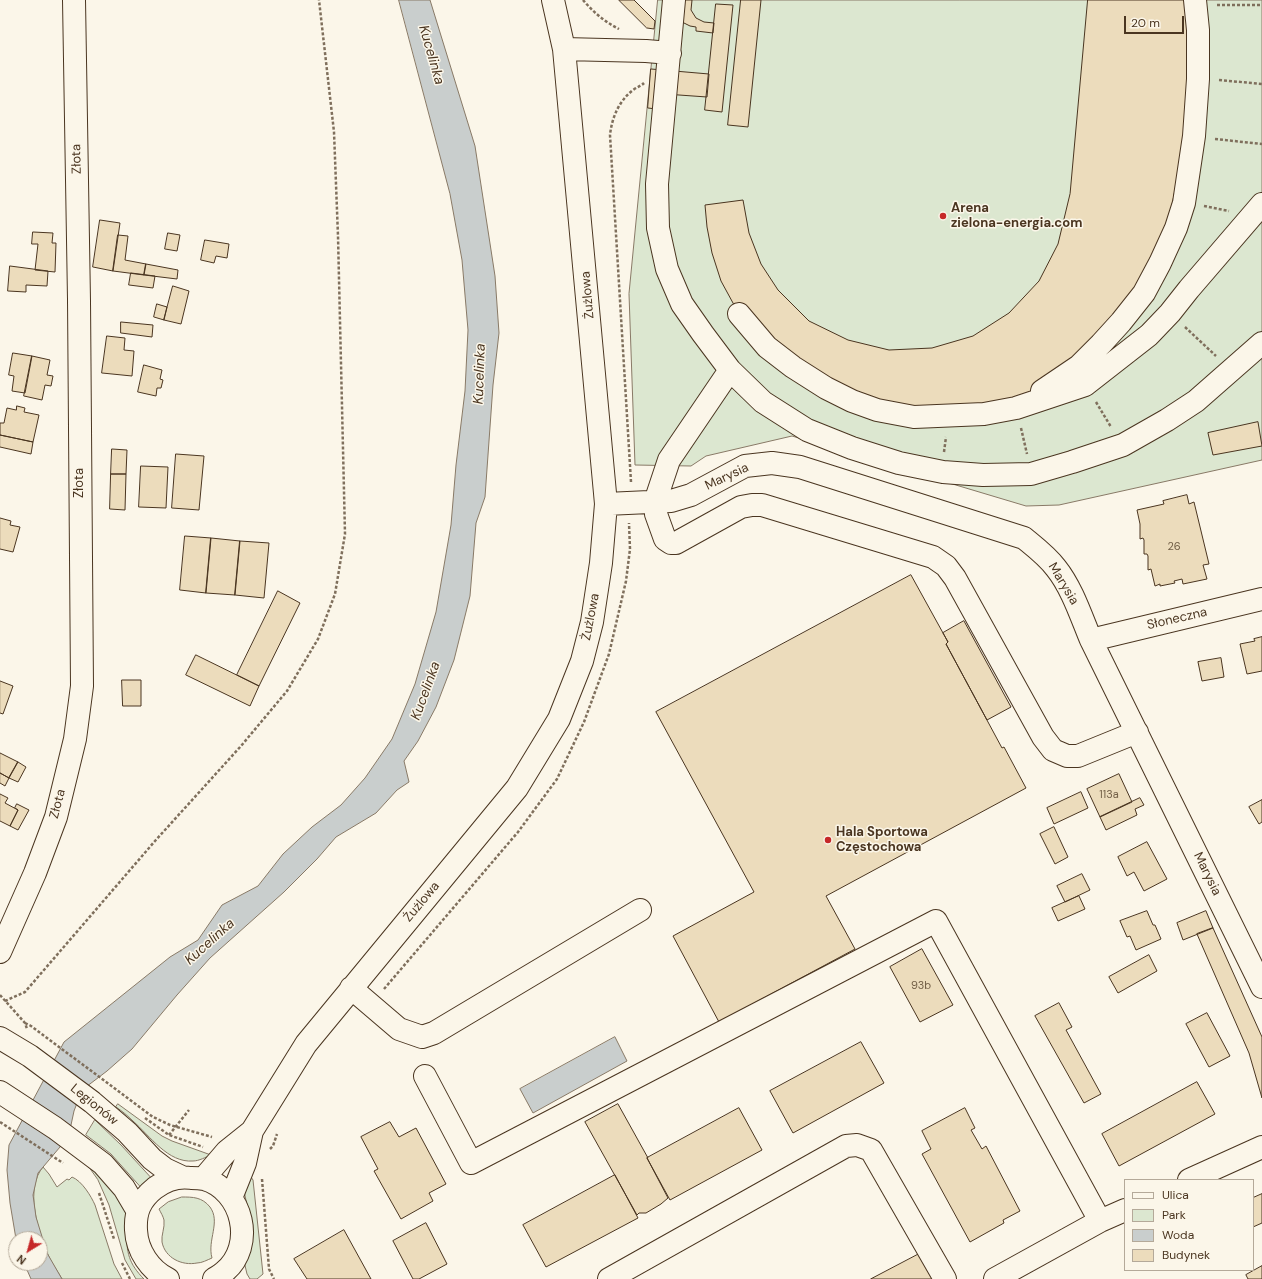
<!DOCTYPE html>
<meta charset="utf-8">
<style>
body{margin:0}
#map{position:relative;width:1262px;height:1279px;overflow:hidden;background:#fbf6e9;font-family:"DM Sans",sans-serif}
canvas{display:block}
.legend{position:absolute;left:1124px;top:1179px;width:130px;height:92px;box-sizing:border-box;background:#fbf6e9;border:1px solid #b4a999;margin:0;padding:5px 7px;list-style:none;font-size:12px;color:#4a3520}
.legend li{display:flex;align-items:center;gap:8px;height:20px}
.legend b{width:20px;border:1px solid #b4a999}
.north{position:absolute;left:8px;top:1231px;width:40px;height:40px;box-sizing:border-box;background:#fbf6e9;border:1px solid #b4a999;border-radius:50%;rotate:217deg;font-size:11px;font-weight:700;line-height:16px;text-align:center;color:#4a3520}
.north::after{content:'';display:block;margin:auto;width:14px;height:18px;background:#c62828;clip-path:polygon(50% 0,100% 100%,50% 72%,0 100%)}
.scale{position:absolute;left:1124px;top:16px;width:60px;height:18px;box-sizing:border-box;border:2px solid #4a3520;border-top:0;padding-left:5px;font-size:12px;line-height:14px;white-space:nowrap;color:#4a3520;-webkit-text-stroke:3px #fbf6e9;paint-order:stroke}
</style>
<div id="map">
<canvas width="1262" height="1279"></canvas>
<ul class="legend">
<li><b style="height:5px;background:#fbf6e9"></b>Ulica</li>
<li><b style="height:11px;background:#dce7d0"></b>Park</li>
<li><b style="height:11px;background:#c9cecd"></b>Woda</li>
<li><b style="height:11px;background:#ecdcbc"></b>Budynek</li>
</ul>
<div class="north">N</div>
<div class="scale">20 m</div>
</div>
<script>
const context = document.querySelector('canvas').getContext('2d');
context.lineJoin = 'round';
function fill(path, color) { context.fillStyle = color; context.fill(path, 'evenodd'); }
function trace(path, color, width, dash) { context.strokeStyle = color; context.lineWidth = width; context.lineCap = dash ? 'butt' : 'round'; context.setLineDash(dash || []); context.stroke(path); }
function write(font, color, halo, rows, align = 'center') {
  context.font = font + ' "DM Sans",sans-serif'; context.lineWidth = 3; context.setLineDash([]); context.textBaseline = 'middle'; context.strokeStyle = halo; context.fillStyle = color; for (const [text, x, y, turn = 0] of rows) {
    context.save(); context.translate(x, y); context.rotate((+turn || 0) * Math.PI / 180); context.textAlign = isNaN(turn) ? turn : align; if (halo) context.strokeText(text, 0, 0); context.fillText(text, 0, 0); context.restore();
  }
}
const green = new Path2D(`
 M 658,0 L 1262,0 L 1262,460 L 1059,505 L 1026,506 L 792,436 L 706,456 L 691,466 L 635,465 L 629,294 Z
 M 118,1104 L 162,1136 L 172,1141 L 211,1155 C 206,1157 199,1161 193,1161 C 168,1163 150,1136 133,1121 C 128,1116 122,1111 116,1107 Z
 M 95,1120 L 121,1145 L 155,1182 L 145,1192 L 111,1154 L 86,1135 Z
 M 43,1167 L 49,1174 L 57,1187 L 67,1179 L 69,1180 L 72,1177 C 82,1181 91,1196 95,1205 L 114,1264 L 122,1279 L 62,1279 C 57,1270 50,1261 47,1252 C 37,1228 25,1188 43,1167 Z
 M 89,1167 C 105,1180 122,1196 128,1217 C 130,1221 128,1227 127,1232 C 126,1252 129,1264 144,1279 L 136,1279 L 125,1260 L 109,1205 L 98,1180 Z
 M 251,1177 L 253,1180 L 263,1274 L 257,1279 L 250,1279 L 247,1274 L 243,1257 L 250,1219 L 244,1191 Z
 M 182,1197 C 193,1197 202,1197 210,1207 C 221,1222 207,1240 212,1258 C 207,1260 202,1263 197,1263 C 182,1266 165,1258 162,1242 C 161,1235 165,1228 164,1220 C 163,1216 161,1213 159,1209 L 168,1202 Z`);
const water = new Path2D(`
 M 399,0 L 430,0 L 475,146 L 495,276 L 499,333 L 493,385 L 485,497 L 476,523 L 470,596 L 454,660 L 436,707 L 418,741 L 404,761 L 409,782 L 397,790 L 376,813 L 336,837 L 317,859 L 284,892 L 210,958 L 177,995 L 132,1049 L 107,1071 L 82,1090 L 74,1111 L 71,1125 L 60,1147 L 38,1173 L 33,1195 L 36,1217 L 47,1253 L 62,1279 L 31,1279 L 24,1263 L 40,1263 L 40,1239 L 16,1239 L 10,1203 L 7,1170 L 9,1145 L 64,1042 L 170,957 L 198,940 L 222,905 L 258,886 L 283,854 L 312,827 L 341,805 L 365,778 L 392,739 L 415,684 L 436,612 L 451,525 L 456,465 L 465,391 L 468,330 L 462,260 L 450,194 Z
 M 615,1037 L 627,1061 L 533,1113 L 520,1089 Z`);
const building = new Path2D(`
 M 619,0 L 634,0 L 655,21 L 654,29 L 647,28 Z
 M 682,0 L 692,0 L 691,10 L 696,18 L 704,22 L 714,23 L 713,33 L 696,31 L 696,27 L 690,26 L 682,22 Z
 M 741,0 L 761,0 L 748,127 L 728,125 Z
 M 1088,0 L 1195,0 L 1198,79 L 1160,263 L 1055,383 L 984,414 L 852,401 L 739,314 L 721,281 L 712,253 L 707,227 L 705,205 L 743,200 L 749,233 L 761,264 L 778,290 L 809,321 L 848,340 L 889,350 L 932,348 L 973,336 L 1009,313 L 1039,281 L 1058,244 L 1070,194 Z
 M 716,4 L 733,5 L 722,112 L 705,110 Z
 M 651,69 L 709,74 L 707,97 L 665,94 L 664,110 L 648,108 Z
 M 100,220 L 120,223 L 113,271 L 93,267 Z
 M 33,232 L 53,233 L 52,243 L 56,243 L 55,272 L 35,270 L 38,244 L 32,244 Z
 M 168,233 L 180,235 L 177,251 L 165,249 Z
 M 118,235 L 128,236 L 125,260 L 146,264 L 144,275 L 113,271 Z
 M 205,240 L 229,244 L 227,258 L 216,256 L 214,263 L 201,260 Z
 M 146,264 L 178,270 L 177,279 L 144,275 Z
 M 10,266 L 48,271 L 47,286 L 26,285 L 26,292 L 8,291 Z
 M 131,273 L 155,276 L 153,288 L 129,285 Z
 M 173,286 L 189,291 L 181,324 L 164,320 Z
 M 157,304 L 167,307 L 164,320 L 154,317 Z
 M 121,322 L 153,325 L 152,337 L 121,333 Z
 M 107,336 L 125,338 L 124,350 L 134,351 L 132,376 L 102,373 Z
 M 13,353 L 32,356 L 25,393 L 12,391 L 14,376 L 9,375 Z
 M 32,356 L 50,360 L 47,375 L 53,376 L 51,386 L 45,385 L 42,400 L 24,396 Z
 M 144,365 L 162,370 L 160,379 L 163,380 L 161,388 L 157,388 L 156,396 L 138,392 Z
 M 17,406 L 25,408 L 24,412 L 39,415 L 33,442 L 0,435 L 0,423 L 4,423 L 7,408 L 16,410 Z
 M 1258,422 L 1262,446 L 1213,455 L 1208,433 Z
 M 0,435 L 33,442 L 31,454 L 0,447 Z
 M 112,449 L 127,450 L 126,474 L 111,474 Z
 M 176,454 L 204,456 L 199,510 L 172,508 Z
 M 141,466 L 168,467 L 166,508 L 139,507 Z
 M 111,474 L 126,474 L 125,510 L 110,509 Z
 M 1187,495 L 1189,504 L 1194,502 L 1209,564 L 1203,565 L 1207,579 L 1183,584 L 1182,579 L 1174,581 L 1175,583 L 1160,586 L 1160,584 L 1155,586 L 1151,569 L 1148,570 L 1148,556 L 1147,554 L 1144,554 L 1144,540 L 1143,538 L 1140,539 L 1140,524 L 1137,510 L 1164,504 L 1163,501 Z
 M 0,518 L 11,521 L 10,525 L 20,527 L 13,552 L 0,549 Z
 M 185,536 L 211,538 L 206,593 L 180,590 Z
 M 211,538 L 240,541 L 235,595 L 206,593 Z
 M 240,541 L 269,543 L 264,598 L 235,595 Z
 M 911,575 L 948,642 L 946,644 L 1002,748 L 1004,747 L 1026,788 L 826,896 L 855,949 L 719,1022 L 673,936 L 754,892 L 656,712 Z
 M 278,591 L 300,603 L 259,686 L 237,675 Z
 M 964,621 L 1011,707 L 987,720 L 946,644 L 948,642 L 943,633 Z
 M 1262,637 L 1262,671 L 1247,674 L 1240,644 L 1255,641 L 1254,639 Z
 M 196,655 L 259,686 L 250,706 L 186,675 Z
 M 1221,658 L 1224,677 L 1202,681 L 1198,662 Z
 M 122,680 L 141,680 L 141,706 L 123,706 Z
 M 0,681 L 13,686 L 3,714 L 0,713 Z
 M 0,753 L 18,762 L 9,778 L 0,773 Z
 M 18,762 L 26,767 L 18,782 L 9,778 Z
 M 0,773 L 9,778 L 5,786 L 0,783 Z
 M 1119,774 L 1132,802 L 1100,817 L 1087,789 Z
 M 1081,792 L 1088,808 L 1054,824 L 1047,808 Z
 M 0,794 L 8,798 L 5,803 L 18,810 L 10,826 L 0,821 Z
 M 1140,798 L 1144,805 L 1135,809 L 1137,815 L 1106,830 L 1100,817 Z
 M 1262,800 L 1262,822 L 1259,824 L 1249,807 Z
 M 17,804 L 29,810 L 18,830 L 10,826 L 18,810 L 15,808 Z
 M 1054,827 L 1068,857 L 1055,864 L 1040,834 Z
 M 1147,842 L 1167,879 L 1144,891 L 1134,872 L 1127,876 L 1118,857 Z
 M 1082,874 L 1090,890 L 1065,902 L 1057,886 Z
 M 1079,896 L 1085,909 L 1058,921 L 1052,908 Z
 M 1147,911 L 1153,925 L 1155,925 L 1161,939 L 1136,950 L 1130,936 L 1127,937 L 1120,921 Z
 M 1206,911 L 1213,928 L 1183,940 L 1177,923 Z
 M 1213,928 L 1262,1037 L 1262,1098 L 1249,1053 L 1197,934 Z
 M 922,949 L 953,1005 L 920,1022 L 890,967 Z
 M 1149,955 L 1157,971 L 1118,993 L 1109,977 Z
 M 1059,1003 L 1072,1027 L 1066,1030 L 1101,1094 L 1084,1103 L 1035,1016 Z
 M 1207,1013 L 1230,1056 L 1209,1067 L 1186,1024 Z
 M 861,1042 L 884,1083 L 793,1133 L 770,1091 Z
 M 1197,1082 L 1215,1114 L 1119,1166 L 1102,1134 Z
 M 618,1104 L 648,1158 L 647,1158 L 668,1198 L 661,1204 L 646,1213 L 639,1213 L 637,1215 L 585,1122 Z
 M 739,1108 L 762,1150 L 670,1200 L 647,1158 Z
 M 965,1108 L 975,1128 L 971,1130 L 982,1149 L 986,1146 L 1020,1211 L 1003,1220 L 1004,1223 L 970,1242 L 922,1154 L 931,1149 L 922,1131 Z
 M 390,1122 L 399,1137 L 416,1128 L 446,1184 L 429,1193 L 433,1201 L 401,1219 L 374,1171 L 378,1169 L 361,1137 Z
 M 615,1175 L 638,1218 L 546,1267 L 523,1225 Z
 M 1262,1194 L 1262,1223 L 1253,1227 L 1253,1198 Z
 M 426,1223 L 447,1264 L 419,1279 L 413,1279 L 393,1241 Z
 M 344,1230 L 371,1279 L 307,1279 L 294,1259 Z
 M 921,1253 L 934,1279 L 871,1279 Z
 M 1262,1266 L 1262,1279 L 1248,1279 L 1246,1275 Z`);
const path = new Path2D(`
 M 583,0 C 593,12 605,22 619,29
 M 1217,5 L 1262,5
 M 1219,80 L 1262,84
 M 1215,139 L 1262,144
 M 1204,206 L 1229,211
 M 1185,327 L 1216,356
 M 1096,402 L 1111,427
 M 1021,428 L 1027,454
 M 944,452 L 946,437
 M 631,482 L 610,135 C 612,117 619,101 633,90 C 637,87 641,86 644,83
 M 384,989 L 518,832 L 557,779 L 584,722 L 609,654 L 626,581 L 630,549 L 629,523
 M 0,995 L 25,1023 L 27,1029
 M 5,1001 L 25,992 L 155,841 L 241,746 L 287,691 L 318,639 L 335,594 L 345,534 L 338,236 L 334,132 L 319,0
 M 25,1023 L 31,1026 L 153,1117 L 170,1125 L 212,1137
 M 145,1118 L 169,1135 L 203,1147
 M 0,1122 L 63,1163
 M 169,1135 L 189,1110
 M 270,1149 L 273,1146 L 277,1134
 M 262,1179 L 269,1269 L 274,1279
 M 99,1193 L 114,1239
 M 122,1263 L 130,1279`);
const minor = new Path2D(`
 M 674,0 L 657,184 L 658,228 L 667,269 L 682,304 L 703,334 L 730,370 L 763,402 L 807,430 L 852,448 L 899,463 L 943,472 L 983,475 L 1031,474 L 1072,462 L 1123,445 L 1167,420 L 1196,401 L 1262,343
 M 564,49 L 646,51 L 670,53
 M 739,314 L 767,347 L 793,367 L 826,388 L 852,401 L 877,410 L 914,417 L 984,414 L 1016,408 L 1085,385 L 1149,335 L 1170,313 L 1189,289 L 1262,204
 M 730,370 L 669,460 L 655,502 L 656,514 L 665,539 L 671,543 L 676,543 L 741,507 L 752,505 L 762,505 L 933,557 L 946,566 L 955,578 L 1043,737 L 1053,750 L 1067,756 L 1078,756 L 1137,732
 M 1042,391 L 1079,366 L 1101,344 L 1121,322 L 1144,293 L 1160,263 L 1176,228 L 1184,203 L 1194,136 L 1198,79 L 1198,30 L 1195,0
 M 606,504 L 671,501 L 691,495 L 745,466 L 772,463 L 800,467 L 1024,538 C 1035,547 1047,556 1056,568 C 1072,588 1081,616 1091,640 L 1262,987
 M 1091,640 L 1262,599
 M 0,952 L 35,873 L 56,817 L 75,739 L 82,686 L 79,300 L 74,0
 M 351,988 L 399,1029 L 422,1037 L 434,1033 L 640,910
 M 0,1038 L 30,1056 L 92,1102 L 127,1132 L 152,1159 L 165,1169 L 182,1177
 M 425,1076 L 471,1163 L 936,921 L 1100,1221
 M 0,1092 L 55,1128 L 103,1164 L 124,1188 L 137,1210
 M 203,1179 L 227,1151 L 252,1131
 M 1189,1180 L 1262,1147
 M 231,1198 L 245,1163 L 252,1131 L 306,1044 L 517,788 L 559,719 L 582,661 L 592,622 L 601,563 L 606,504 L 564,49 L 553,0
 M 168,1279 C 150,1270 137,1251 136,1230 C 135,1212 140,1200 155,1188 C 166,1180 178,1176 191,1178 C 195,1178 200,1178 204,1179 C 243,1190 256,1246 224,1272 C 221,1275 217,1277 214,1279
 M 609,1279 L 846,1146 L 857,1145 L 871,1150 L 945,1279
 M 995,1279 L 1100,1221 L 1125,1210`);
const markers = [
 [943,216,4,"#c62828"],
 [828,840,4,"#c62828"]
];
const numberNames = [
 ["26",1174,547],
 ["113a",1109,795],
 ["93b",921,986]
];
const streetNames = [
 ["Złota",77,159,-91],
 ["Żużlowa",588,295,-95],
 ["Marysia",727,477,-25],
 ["Złota",80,483,-90],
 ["Marysia",1063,584,59],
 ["Żużlowa",591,617,-79],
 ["Słoneczna",1177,619,-13],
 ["Złota",58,804,-75],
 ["Marysia",1207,874,64],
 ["Żużlowa",422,902,-50],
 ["Legionów",94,1105,39]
];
const poiNames = [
 ["Arena",951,209],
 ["zielona-energia.com",951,224],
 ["Hala Sportowa",836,833],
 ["Częstochowa",836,848]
];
const waterNames = [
 ["Kucelinka",431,55,74],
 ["Kucelinka",480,374,-88],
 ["Kucelinka",426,691,-70],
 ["Kucelinka",210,942,-42]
];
fill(green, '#dce7d0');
trace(green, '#887966', 1);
fill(water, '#c9cecd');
trace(water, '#887966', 1);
fill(building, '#ecdcbc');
trace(building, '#4a3520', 1);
trace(minor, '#4a3520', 24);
trace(path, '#7f6f5c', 2.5, [3, 2]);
trace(minor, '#fbf6e9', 22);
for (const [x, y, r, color] of markers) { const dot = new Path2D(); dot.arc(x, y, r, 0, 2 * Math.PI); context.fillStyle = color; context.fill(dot); trace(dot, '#fbf6e9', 1.5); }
write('11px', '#725f47', null, numberNames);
write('13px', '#4a3520', '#fbf6e9', streetNames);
write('bold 13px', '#4a3520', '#fbf6e9', poiNames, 'left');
write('italic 14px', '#4a3520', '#fbf6e9', waterNames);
</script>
